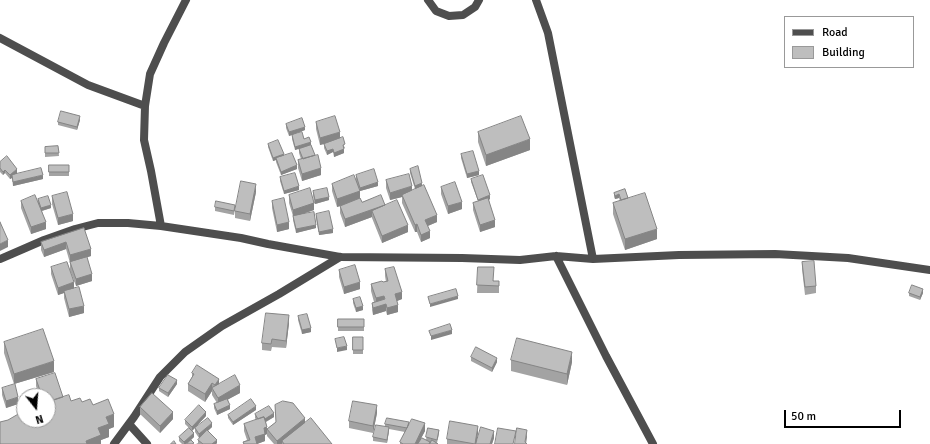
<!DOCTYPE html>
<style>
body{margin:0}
#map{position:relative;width:930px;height:444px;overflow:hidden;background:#fff;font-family:Signika,sans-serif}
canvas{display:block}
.legend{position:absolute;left:784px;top:16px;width:130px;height:52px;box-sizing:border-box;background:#fff;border:1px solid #999;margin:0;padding:5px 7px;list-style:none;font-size:12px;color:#000}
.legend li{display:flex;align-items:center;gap:8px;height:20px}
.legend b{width:20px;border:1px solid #999}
.north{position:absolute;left:16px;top:388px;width:40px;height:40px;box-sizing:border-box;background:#fff;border:1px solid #999;border-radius:50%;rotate:163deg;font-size:11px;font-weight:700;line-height:16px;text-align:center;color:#000}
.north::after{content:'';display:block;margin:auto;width:14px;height:18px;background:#000;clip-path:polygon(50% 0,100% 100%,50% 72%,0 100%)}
.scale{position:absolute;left:784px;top:410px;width:117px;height:18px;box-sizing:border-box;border:2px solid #000;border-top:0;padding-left:5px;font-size:12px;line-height:14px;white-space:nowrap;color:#000;-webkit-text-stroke:3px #fff;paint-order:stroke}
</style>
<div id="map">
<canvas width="930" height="444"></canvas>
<ul class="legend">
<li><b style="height:5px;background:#4e4e4e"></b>Road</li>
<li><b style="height:11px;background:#bebebe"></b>Building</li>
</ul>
<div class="north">N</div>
<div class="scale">50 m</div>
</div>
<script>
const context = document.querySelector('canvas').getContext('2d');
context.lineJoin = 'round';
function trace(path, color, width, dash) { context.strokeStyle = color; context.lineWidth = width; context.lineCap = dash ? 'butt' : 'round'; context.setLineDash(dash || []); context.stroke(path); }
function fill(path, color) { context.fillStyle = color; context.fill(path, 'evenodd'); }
const lane = new Path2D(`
 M 129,424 L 147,444
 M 114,444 L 134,417 L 160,377 L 185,352 L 222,326 L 279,294 L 340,257`);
const street = new Path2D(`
 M 428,0 L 436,11 L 449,16 L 463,15 L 475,7 L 479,0
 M 536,0 L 548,33 L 593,259
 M 0,38 L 88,85 L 145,106
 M 161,226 L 151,171 L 144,140 L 145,106 L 150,74 L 164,43 L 186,0
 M 556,256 L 606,356 L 653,444
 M 0,259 L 44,240 L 75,229 L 98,223 L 128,223 L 161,226 L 241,238 L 268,244 L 340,257 L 462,258 L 520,260 L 556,256 L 593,259 L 679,255 L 775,254 L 848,258 L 930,270`);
const wall = new Path2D(`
 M 80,120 L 77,130 L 58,125 L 58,122 Z
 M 316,122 L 340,138 L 345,148 L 344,148 L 344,153 L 334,157 L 333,152 L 327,155 L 324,148 L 324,144 L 328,143 L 320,145 L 316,129 Z
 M 286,124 L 305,130 L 293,134 L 304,139 L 311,145 L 321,175 L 302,181 L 298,168 L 298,160 L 301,159 L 299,153 L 299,149 L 301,148 L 295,150 L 292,139 L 292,135 L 289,136 L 286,128 Z
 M 478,132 L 530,150 L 486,166 L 478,142 Z
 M 268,144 L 297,169 L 281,175 L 276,162 L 276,160 L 273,161 L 268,147 Z
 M 58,146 L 59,156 L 45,157 L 45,147 Z
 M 461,154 L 479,175 L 467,178 L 461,158 Z
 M 0,162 L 17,173 L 15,175 L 43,179 L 13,186 L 12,178 L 10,179 L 5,173 L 3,175 L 0,172 Z
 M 49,165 L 69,165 L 69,176 L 49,176 Z
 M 410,169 L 422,186 L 437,222 L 428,226 L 430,238 L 421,242 L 417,232 L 415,232 L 402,203 L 402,197 L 390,200 L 386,188 L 386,180 L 412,191 L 417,189 L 415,189 L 410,173 Z
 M 356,175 L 378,186 L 360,191 L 360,198 L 362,202 L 385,205 L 408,232 L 382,243 L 372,218 L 372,217 L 345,227 L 340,213 L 340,206 L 337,207 L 332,191 L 332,184 L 356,179 Z
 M 280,177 L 299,190 L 284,194 L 280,181 Z
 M 471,179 L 490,199 L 489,200 L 495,227 L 480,232 L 473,210 L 473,203 L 478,201 L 471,182 Z
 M 441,187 L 462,209 L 448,214 L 441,194 Z
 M 625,189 L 628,198 L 657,239 L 625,250 L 613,214 L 613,203 L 620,201 L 619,198 L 615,199 L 614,197 L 614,193 Z
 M 313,191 L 329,200 L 315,204 L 314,203 L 314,210 L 297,216 L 316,228 L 296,233 L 293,220 L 293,216 L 289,203 L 289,195 L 314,202 L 313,195 Z
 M 256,192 L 250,221 L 235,218 L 235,211 Z
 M 52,196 L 73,221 L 58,225 L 52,204 Z
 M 38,199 L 51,208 L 42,211 L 46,229 L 31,234 L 21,208 L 21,201 L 38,203 Z
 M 272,201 L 289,229 L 277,232 L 272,208 Z
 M 215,207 L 235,209 L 234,215 L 215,211 Z
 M 316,214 L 333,233 L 319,235 L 316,218 Z
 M 84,228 L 91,256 L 87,257 L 92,281 L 76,286 L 70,270 L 70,263 L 66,249 L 44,257 L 41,250 L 41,242 Z
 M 802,262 L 816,286 L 816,293 L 805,295 L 802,269 Z
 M 51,267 L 74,289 L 84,313 L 69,317 L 64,298 L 64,293 L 58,295 L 51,274 Z
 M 478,267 L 494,281 L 499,281 L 499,293 L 477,293 Z
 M 385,269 L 402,299 L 396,301 L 398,312 L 387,315 L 386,311 L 373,315 L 372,310 L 372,303 L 374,302 L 371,291 L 371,284 L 386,282 L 385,276 Z
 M 339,270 L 360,289 L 344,294 L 339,277 Z
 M 909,293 L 923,293 L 920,300 L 909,296 Z
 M 353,299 L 363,310 L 356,312 L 353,303 Z
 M 298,316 L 311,332 L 302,334 L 298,320 Z
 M 338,319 L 364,319 L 364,331 L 338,331 Z
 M 289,323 L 286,348 L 272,347 L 271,351 L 262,350 L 262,343 Z
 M 353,337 L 363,337 L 363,354 L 353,354 Z
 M 4,342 L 54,372 L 14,384 L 4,353 Z
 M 471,357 L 497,362 L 492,372 L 471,361 Z
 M 511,360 L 572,362 L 567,385 L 511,371 Z
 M 192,373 L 240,393 L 228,399 L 230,409 L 217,415 L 214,408 L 214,404 L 217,403 L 212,395 L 212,391 L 205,402 L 188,391 L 188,384 L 192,377 Z
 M 36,379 L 63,397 L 71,401 L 82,402 L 93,405 L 114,427 L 109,429 L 109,437 L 101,440 L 101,444 L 48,420 L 48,396 L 39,396 L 36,386 Z
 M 177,384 L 168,397 L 159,391 L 159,388 Z
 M 2,388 L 18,404 L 6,408 L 2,395 Z
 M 275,405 L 305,423 L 332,444 L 274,444 L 267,436 L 267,434 L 265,435 L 265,441 L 257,444 L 243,444 L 243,442 L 247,440 L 244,431 L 244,424 L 256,420 L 255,418 L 255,414 L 274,417 L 266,422 L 267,429 L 276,422 Z
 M 140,407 L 173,419 L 160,433 L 140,414 Z
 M 256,410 L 233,425 L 228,418 L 228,415 Z
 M 377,413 L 373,433 L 349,428 L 349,421 Z
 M 206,416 L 192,431 L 194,437 L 191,440 L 194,444 L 190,441 L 186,444 L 182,444 L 179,441 L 179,437 L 189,428 L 185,424 L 185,420 Z
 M 385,424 L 409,424 L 425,431 L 418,444 L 400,444 L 400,442 L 405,432 L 389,429 L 387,443 L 373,441 L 373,437 L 385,426 Z
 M 212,427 L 208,431 L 217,443 L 216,444 L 196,444 L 198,443 L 198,440 L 203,435 L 199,438 L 195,432 L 195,428 Z
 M 428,428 L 439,430 L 439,434 L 437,443 L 438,444 L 418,444 L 422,438 L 426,440 Z
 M 478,433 L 477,440 L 494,438 L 492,444 L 447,444 L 447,439 Z`);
const shadedWall = new Path2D(`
 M 80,116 L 80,120 L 77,130 L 77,127 Z
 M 305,127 L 305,130 L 289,136 L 289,132 Z
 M 340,132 L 340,139 L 320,145 L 320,138 Z
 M 530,139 L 530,150 L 486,166 L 486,155 Z
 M 311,142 L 311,145 L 295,150 L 295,147 Z
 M 333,149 L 333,152 L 327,155 L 327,151 Z
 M 344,149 L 344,153 L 334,157 L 334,153 Z
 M 284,154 L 284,158 L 276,158 L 276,160 L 273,161 L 273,158 Z
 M 297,165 L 297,169 L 281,175 L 281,172 Z
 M 321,168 L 321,175 L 302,181 L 302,174 Z
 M 17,169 L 17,173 L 12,177 L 12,175 L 12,178 L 10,179 L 10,175 Z
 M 5,170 L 5,173 L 3,175 L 3,172 Z
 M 479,171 L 479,175 L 467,178 L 467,174 Z
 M 43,175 L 43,179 L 13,186 L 13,182 Z
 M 378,182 L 378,186 L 360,191 L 360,188 Z
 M 422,183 L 422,187 L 415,189 L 415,186 Z
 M 256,184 L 256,192 L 250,221 L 250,214 Z
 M 299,186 L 299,190 L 284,194 L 284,191 Z
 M 412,186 L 412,194 L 402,195 L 402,197 L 390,200 L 390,193 Z
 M 360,191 L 360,199 L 337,207 L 337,199 Z
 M 619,194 L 619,198 L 615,199 L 615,196 Z
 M 490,195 L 490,199 L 478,203 L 478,200 Z
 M 329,197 L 329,200 L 315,204 L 315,200 Z
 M 462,202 L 462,209 L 448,214 L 448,206 Z
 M 314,203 L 314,210 L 293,217 L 293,210 Z
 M 51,205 L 51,208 L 41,211 L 41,208 Z
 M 385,205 L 385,212 L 372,211 L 372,217 L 345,227 L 345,219 Z
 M 73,214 L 73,221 L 58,225 L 58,218 Z
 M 437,215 L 437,222 L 425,227 L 425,220 Z
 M 495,220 L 495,227 L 480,232 L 480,225 Z
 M 46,222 L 46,229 L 31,234 L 31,227 Z
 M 289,222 L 289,229 L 277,232 L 277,225 Z
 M 417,224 L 417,232 L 415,232 L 415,225 Z
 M 316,225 L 316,228 L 296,233 L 296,229 Z
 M 408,225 L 408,232 L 382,243 L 382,236 Z
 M 333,229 L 333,233 L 319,235 L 319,232 Z
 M 657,229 L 657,239 L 625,250 L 625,239 Z
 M 430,231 L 430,238 L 421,242 L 421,235 Z
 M 8,240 L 8,247 L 0,251 L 0,244 Z
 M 66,242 L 66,249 L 44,257 L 44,250 Z
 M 91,249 L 91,256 L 70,263 L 70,255 Z
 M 92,274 L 92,281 L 76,286 L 76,279 Z
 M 74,282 L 74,290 L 64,291 L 64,293 L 58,295 L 58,288 Z
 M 360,282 L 360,289 L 344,294 L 344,287 Z
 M 923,289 L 923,293 L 920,300 L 920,297 Z
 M 402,292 L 402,299 L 395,302 L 395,294 Z
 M 384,296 L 384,303 L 376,305 L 376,298 Z
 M 458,296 L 458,299 L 430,307 L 430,304 Z
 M 386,304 L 386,311 L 373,315 L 373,308 Z
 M 398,305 L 398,312 L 387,315 L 387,308 Z
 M 84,306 L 84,313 L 69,317 L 69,309 Z
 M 363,306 L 363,310 L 356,312 L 356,308 Z
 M 289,315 L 289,323 L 286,348 L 286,341 Z
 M 311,328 L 311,332 L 302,334 L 302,330 Z
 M 452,330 L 452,334 L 431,340 L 431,336 Z
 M 347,346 L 347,350 L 337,352 L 337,348 Z
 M 572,352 L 572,362 L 567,385 L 567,374 Z
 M 497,358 L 497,362 L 492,372 L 492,368 Z
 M 54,361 L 54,372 L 14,384 L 14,374 Z
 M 219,379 L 219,386 L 215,392 L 215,385 Z
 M 177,380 L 177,384 L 168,397 L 168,393 Z
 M 212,383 L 212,391 L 205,402 L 205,394 Z
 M 240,385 L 240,393 L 218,405 L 218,398 Z
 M 18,397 L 18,404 L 6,408 L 6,401 Z
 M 230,405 L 230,409 L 217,415 L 217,411 Z
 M 377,405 L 377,413 L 373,433 L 373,426 Z
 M 256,406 L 256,410 L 233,425 L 233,422 Z
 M 173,412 L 173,419 L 160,433 L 160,426 Z
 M 206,412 L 206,416 L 192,431 L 192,427 Z
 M 274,413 L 274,417 L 260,425 L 260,422 Z
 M 114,414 L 114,427 L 109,429 L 109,437 L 101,440 L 101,444 L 86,444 L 86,441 L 98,428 L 106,417 Z
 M 305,418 L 305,425 L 282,441 L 282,444 L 277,444 L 277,441 Z
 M 212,423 L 212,427 L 199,438 L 199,434 Z
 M 425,423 L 425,431 L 418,444 L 415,444 Z
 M 478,426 L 478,433 L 476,444 L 475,444 Z
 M 267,427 L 267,434 L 265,435 L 265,441 L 257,444 L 255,437 L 264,428 Z
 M 389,427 L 389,431 L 387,443 L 387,440 Z
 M 527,430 L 527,437 L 526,444 L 525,444 Z
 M 494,431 L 494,438 L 492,444 L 490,444 Z
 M 194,433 L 194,437 L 186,444 L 184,444 L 184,442 Z
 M 217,440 L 217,443 L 216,444 L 212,444 Z`);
const building = new Path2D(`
 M 61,111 L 80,116 L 77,127 L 58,122 Z
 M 335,116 L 340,132 L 320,138 L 316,122 Z
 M 521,116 L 530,139 L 486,155 L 478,132 Z
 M 302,118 L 305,127 L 289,132 L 286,124 Z
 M 302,132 L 304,139 L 309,137 L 311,142 L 295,147 L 292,135 Z
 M 343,137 L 345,144 L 343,145 L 344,149 L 334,153 L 333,149 L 327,151 L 324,144 Z
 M 278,140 L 284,154 L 273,158 L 268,144 Z
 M 311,145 L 315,155 L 303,159 L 299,149 Z
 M 58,146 L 59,153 L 45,153 L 45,147 Z
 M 473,151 L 479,171 L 467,174 L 461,154 Z
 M 292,153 L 297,165 L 281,172 L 276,158 Z
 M 318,155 L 321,168 L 302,174 L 298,160 Z
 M 7,156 L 17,169 L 10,175 L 5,170 L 3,172 L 0,168 L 0,162 Z
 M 49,165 L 69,165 L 69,172 L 49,172 Z
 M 418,166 L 422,183 L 415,186 L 410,169 Z
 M 41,168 L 43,175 L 13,182 L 12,175 Z
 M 374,169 L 378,182 L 360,188 L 356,175 Z
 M 295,173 L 299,186 L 284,191 L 280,177 Z
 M 409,174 L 412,186 L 390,193 L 386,180 Z
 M 354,175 L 360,191 L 337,199 L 332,184 Z
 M 483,175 L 490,195 L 478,200 L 471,179 Z
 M 241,181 L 256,184 L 250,214 L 235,211 Z
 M 455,182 L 462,202 L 448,206 L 441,187 Z
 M 424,185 L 437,215 L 425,220 L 430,231 L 421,235 L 417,224 L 415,225 L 402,195 Z
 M 310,188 L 314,203 L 293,210 L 289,195 Z
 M 327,188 L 329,197 L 315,200 L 313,191 Z
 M 625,189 L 628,198 L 621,200 L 619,194 L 615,196 L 614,193 Z
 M 67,192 L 73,214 L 58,218 L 52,196 Z
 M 645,193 L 657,229 L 625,239 L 613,203 Z
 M 35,195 L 46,222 L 31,227 L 21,201 Z
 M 381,195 L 385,205 L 345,219 L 340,206 L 360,198 L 362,202 Z
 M 48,196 L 51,205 L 41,208 L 38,199 Z
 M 284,198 L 289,222 L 277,225 L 272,201 Z
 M 488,198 L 495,220 L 480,225 L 473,203 Z
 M 397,200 L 408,225 L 382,236 L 372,211 Z
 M 216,201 L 235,205 L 234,211 L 215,207 Z
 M 329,211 L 333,229 L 319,232 L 316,214 Z
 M 314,212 L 316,225 L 296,229 L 293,216 Z
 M 0,222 L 8,240 L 0,244 Z
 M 84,228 L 91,249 L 70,255 L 66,242 L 44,250 L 41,242 Z
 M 87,257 L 92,274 L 76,279 L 70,262 Z
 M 814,261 L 816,286 L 805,287 L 802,262 Z
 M 67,262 L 74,282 L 58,288 L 51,267 Z
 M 355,265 L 360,282 L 344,287 L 339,270 Z
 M 394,267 L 402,292 L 395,294 L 398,305 L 387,308 L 386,304 L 373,308 L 372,303 L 385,299 L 384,296 L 376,298 L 371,284 L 382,281 L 383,282 L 388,281 L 385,269 Z
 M 478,267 L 494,267 L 493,281 L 499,281 L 499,286 L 477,285 Z
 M 912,285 L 923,289 L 920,297 L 909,293 Z
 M 79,287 L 84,306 L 69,309 L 64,291 Z
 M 456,289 L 458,296 L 430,304 L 428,297 Z
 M 360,297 L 363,306 L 356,308 L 353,299 Z
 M 266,313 L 289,315 L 286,341 L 272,339 L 271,344 L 262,343 Z
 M 307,314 L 311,328 L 302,330 L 298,316 Z
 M 338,319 L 364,319 L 364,327 L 338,327 Z
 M 450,324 L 452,330 L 431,336 L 429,331 Z
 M 43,329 L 54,361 L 14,374 L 4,342 Z
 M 344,337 L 347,346 L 337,348 L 335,339 Z
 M 353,337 L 363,337 L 363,350 L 353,350 Z
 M 517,338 L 572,352 L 567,374 L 511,360 Z
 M 476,347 L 497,358 L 492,368 L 471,357 Z
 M 197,365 L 219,379 L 215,385 L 212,383 L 205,394 L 188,384 L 194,374 L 192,373 Z
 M 55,373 L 63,397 L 48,402 L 48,396 L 42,396 L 36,379 Z
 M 168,375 L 177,380 L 168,393 L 159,388 Z
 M 235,375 L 240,385 L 218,398 L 212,388 Z
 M 15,384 L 18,397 L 6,401 L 2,388 Z
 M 152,393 L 173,412 L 160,426 L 140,407 Z
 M 69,395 L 71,401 L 80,398 L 82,402 L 90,399 L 93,405 L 108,399 L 114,414 L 106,417 L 109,424 L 98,428 L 101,435 L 86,441 L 87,444 L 0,444 L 0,422 L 8,420 L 20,413 L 24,411 L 24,420 L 48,420 L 48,402 Z
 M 227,399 L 230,405 L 217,411 L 214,404 Z
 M 251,399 L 256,406 L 233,422 L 228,415 Z
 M 283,401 L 293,403 L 305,418 L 277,441 L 267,429 L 276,422 L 275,405 Z
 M 353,401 L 377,405 L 373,426 L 349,421 Z
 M 199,405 L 206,412 L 192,427 L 185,420 Z
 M 269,406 L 274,413 L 265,419 L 264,417 L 258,419 L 255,414 Z
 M 264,417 L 267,427 L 264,428 L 265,434 L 255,437 L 257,444 L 244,444 L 243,442 L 250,440 L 244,424 Z
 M 208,418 L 212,423 L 199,434 L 195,428 Z
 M 311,418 L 332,444 L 284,444 L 282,441 Z
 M 387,418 L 409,422 L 407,428 L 385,424 Z
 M 412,419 L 425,423 L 415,444 L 403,444 L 400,442 Z
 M 450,421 L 478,426 L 475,444 L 447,439 Z
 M 376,425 L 389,427 L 387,440 L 373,437 Z
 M 481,427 L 494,431 L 490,444 L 476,444 Z
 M 189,428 L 194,433 L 184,442 L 179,437 Z
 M 428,428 L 439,430 L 437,440 L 426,437 Z
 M 498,428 L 516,431 L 513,444 L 495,444 Z
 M 517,428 L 527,430 L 525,442 L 527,444 L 515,444 Z
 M 207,430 L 217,440 L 212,444 L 203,444 L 198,440 Z
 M 422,438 L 430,442 L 429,444 L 418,444 Z
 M 191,440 L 194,443 L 192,444 L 187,444 Z
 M 432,440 L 438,444 L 430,444 Z
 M 174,441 L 176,444 L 171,444 Z`);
trace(lane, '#4e4e4e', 8);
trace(street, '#4e4e4e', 8);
fill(wall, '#a3a3a3');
fill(shadedWall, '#858585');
fill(building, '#bebebe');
trace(building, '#858585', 1);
</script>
